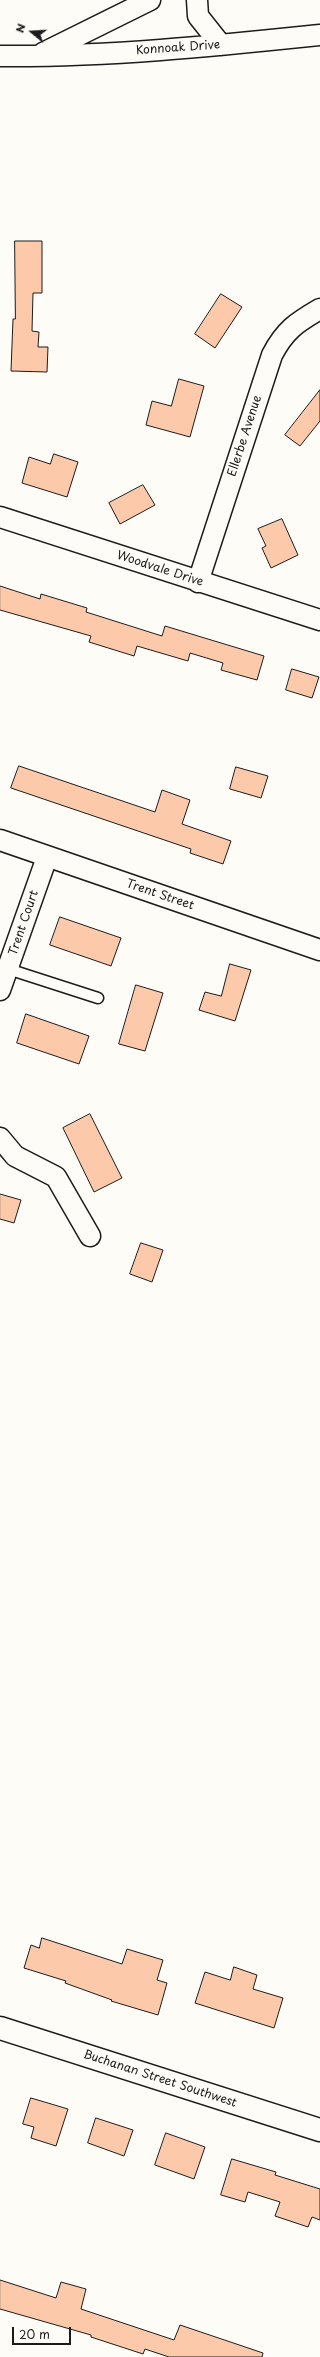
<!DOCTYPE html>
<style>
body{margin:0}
#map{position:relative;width:320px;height:2357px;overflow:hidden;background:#fdfcf7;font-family:"Playpen Sans",sans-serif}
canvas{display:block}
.north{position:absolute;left:12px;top:12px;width:40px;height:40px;-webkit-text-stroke:3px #fdfcf7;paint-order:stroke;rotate:288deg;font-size:11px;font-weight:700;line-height:16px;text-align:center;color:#1c1c1c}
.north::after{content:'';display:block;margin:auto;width:14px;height:18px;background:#1c1c1c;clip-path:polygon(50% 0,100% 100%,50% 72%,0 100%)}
.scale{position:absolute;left:12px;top:2327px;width:59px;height:18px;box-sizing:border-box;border:2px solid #1c1c1c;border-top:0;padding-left:5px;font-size:12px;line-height:14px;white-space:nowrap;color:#1c1c1c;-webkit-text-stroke:3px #fdfcf7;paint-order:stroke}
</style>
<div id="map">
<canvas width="320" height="2357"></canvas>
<div class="north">N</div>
<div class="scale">20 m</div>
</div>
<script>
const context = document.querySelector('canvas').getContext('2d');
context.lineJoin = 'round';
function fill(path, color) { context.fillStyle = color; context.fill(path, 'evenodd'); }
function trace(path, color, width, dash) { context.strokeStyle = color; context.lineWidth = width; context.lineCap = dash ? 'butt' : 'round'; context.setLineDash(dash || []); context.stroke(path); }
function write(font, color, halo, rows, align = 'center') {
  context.font = font + ' "Playpen Sans",sans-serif'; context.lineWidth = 4; context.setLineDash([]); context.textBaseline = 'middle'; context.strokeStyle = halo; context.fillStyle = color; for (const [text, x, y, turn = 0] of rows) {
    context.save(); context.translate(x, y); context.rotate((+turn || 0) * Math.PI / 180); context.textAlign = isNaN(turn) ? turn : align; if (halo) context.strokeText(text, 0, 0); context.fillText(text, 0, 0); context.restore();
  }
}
const building = new Path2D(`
 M 15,241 L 42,241 L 42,293 L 33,293 L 32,331 L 39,332 L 38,347 L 48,347 L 47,372 L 11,371 L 13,319 L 15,319 Z
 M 221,294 L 242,307 L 215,348 L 195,334 Z
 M 179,379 L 204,386 L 190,437 L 146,425 L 152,401 L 171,406 Z
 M 320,390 L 320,421 L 300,446 L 285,435 Z
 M 54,454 L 78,462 L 67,497 L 22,483 L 29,457 L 50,464 Z
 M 143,485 L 155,505 L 120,524 L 109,503 Z
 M 282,519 L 298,555 L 271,568 L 262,548 L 266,546 L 258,529 Z
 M 0,586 L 40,599 L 41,594 L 87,608 L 86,612 L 162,636 L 165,626 L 264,656 L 257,680 L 221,670 L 223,663 L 190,653 L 188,661 L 137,646 L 134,656 L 89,642 L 91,636 L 0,610 Z
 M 292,669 L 319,677 L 312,698 L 286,690 Z
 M 19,766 L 155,812 L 162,790 L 190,800 L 182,824 L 231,841 L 223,864 L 190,853 L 191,849 L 11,788 Z
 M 236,767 L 268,776 L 261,798 L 230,789 Z
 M 60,917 L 121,938 L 111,966 L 50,945 Z
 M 230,964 L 251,970 L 235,1021 L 199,1010 L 205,992 L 221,996 Z
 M 136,985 L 163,993 L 145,1051 L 119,1044 Z
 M 26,1014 L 89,1036 L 79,1064 L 17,1043 Z
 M 90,1114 L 122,1178 L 94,1192 L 63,1128 Z
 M 0,1194 L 21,1200 L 14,1223 L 0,1219 Z
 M 141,1243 L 163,1250 L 152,1282 L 130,1274 Z
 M 42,1938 L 122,1964 L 127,1949 L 163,1960 L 157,1980 L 167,1983 L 158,2015 L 111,2001 L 112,2000 L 65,1983 L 66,1981 L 24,1968 L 31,1945 L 39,1948 Z
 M 234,1967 L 257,1975 L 253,1989 L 283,1998 L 274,2028 L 195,2003 L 205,1972 L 230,1980 Z
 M 31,2098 L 68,2109 L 56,2146 L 31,2138 L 34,2127 L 23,2124 Z
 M 96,2118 L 133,2130 L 124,2156 L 88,2143 Z
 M 166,2133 L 205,2147 L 194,2179 L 155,2165 Z
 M 232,2159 L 276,2172 L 275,2175 L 320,2189 L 320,2220 L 312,2217 L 308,2227 L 275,2216 L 280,2202 L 248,2192 L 245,2202 L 221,2195 Z
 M 0,2280 L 56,2298 L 61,2282 L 86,2289 L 81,2309 L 174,2340 L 180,2325 L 263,2353 L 262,2357 L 169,2357 L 145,2349 L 143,2354 L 91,2337 L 91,2335 L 0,2309 Z`);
const service = new Path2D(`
 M 8,969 L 98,998`);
const minor = new Path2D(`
 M 197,0 L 198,16 L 221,45
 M 43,53 L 150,0
 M 0,56 C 107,57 214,46 320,35
 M 0,517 L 320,620
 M 198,582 L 272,355 C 285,330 296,323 320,309
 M 0,840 L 320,950
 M 0,990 L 47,857
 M 0,1138 L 15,1156 L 56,1177 L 90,1236`);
const tertiary = new Path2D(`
 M 0,2028 L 320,2130`);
const streetNames = [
 ["Konnoak Drive",178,48,-4],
 ["Ellerbe Avenue",245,436,-72],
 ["Woodvale Drive",160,569,18],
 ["Trent Street",160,895,19],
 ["Trent Court",24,923,-71],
 ["Buchanan Street Southwest",160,2079,18]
];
fill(building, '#fccaab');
trace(building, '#1c1c1c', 1);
trace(service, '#1c1c1c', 13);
trace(minor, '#1c1c1c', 23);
trace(tertiary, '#1c1c1c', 25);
trace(service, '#fdfcf7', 10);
trace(minor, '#fdfcf7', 20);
trace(tertiary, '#fdfcf7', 22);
write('12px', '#1c1c1c', '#fdfcf7', streetNames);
</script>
